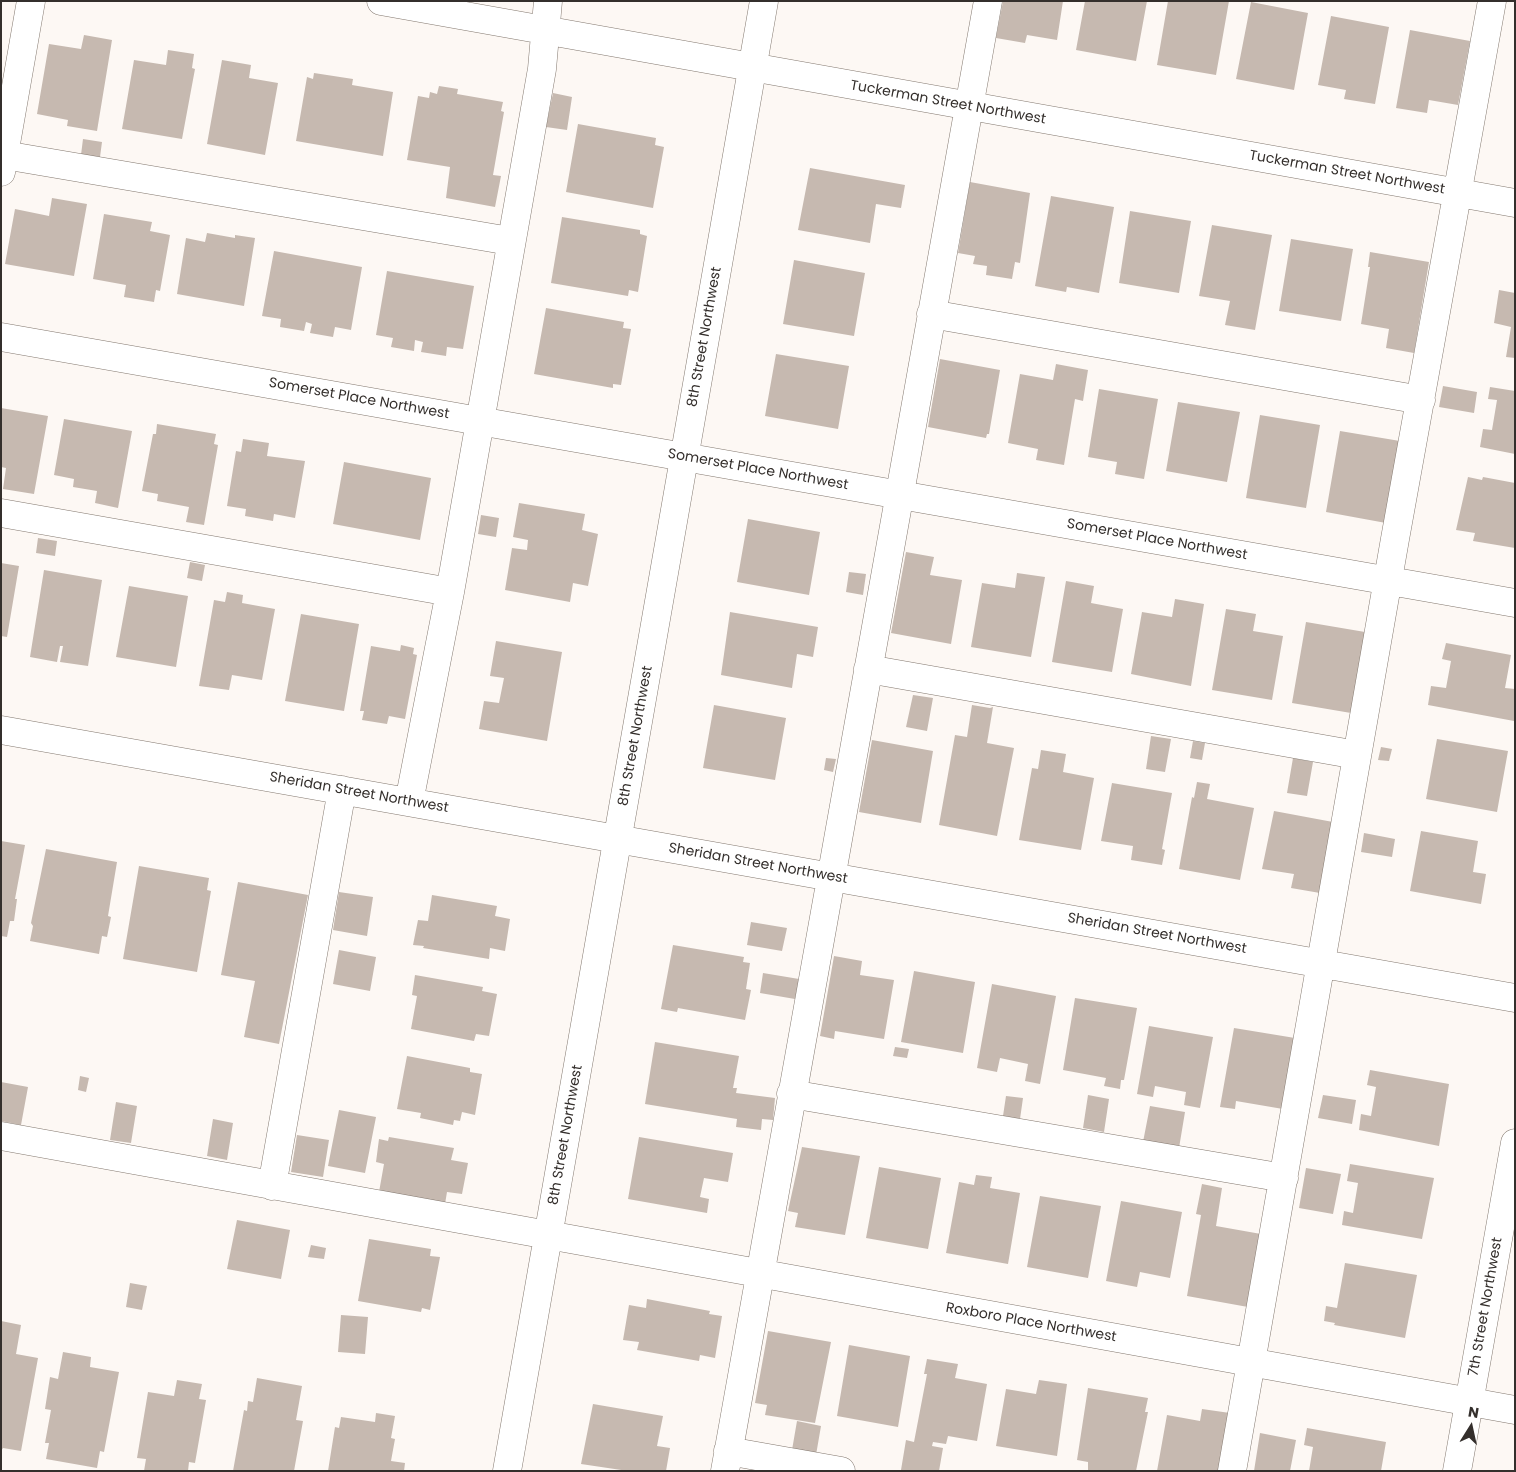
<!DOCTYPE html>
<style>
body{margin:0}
#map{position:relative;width:1516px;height:1472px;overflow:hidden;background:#fdf8f4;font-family:Poppins,sans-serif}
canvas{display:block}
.frame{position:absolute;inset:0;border:2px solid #342f2c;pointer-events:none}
.north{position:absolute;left:1446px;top:1402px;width:50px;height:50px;-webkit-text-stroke:4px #fff;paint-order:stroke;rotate:10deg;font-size:14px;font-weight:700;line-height:20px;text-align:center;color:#342f2c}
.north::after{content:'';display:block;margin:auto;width:18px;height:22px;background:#342f2c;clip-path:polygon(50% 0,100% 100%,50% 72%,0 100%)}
</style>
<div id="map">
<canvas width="1516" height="1472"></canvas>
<div class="frame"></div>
<div class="north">N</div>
</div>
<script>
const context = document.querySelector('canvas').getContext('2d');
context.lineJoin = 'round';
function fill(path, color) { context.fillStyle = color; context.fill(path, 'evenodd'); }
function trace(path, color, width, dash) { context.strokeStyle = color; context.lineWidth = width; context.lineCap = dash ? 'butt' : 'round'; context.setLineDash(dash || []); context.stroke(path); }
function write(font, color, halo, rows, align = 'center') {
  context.font = font + ' Poppins,sans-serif'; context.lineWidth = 4; context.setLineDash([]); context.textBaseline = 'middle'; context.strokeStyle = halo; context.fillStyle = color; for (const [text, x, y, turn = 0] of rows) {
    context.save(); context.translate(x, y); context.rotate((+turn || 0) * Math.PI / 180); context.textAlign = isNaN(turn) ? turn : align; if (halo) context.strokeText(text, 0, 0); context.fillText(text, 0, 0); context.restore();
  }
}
const building = new Path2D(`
 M 1003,1 L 1063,1 L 1057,40 L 1027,35 L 1025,43 L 996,38 Z
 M 1085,1 L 1147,1 L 1136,61 L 1076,50 Z
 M 1168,1 L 1229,1 L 1216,75 L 1157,65 Z
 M 1251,2 L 1308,13 L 1294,90 L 1236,79 Z
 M 1331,16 L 1389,27 L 1375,104 L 1344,99 L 1346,90 L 1318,85 Z
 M 1410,30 L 1470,41 L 1458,105 L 1429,100 L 1427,113 L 1396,108 Z
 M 84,35 L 112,40 L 97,131 L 67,126 L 68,120 L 37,114 L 49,44 L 81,49 Z
 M 168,50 L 194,54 L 192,68 L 195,69 L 182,139 L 122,129 L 134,60 L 166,65 Z
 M 222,60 L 251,65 L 249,78 L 278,83 L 265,155 L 207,144 Z
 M 314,73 L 353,79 L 352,85 L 393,92 L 383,156 L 296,141 L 307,77 L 313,79 Z
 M 439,86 L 458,89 L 457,94 L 503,102 L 501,111 L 504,112 L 493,175 L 501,176 L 495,207 L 446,198 L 450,167 L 407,160 L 418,96 L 429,98 L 430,92 L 437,94 Z
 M 553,93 L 572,97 L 567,130 L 546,127 Z
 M 578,124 L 656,138 L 655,145 L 664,147 L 653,208 L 566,192 Z
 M 83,139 L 102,142 L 100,157 L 81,155 Z
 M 810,168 L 905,185 L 901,208 L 876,204 L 870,243 L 798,230 Z
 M 970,182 L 1030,193 L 1020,263 L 1015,262 L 1012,279 L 986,275 L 987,266 L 973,264 L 975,256 L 958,253 Z
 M 1051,196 L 1114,207 L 1099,293 L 1067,287 L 1066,292 L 1035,286 Z
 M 52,198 L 87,204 L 74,276 L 5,264 L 15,209 L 49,216 Z
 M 1130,211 L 1191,221 L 1179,293 L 1119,283 Z
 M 104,214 L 152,222 L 150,231 L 170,235 L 160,291 L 156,290 L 154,302 L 124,297 L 126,285 L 93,279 Z
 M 562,217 L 640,230 L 640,234 L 647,236 L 638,292 L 629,290 L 628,296 L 551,283 Z
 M 1212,225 L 1272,235 L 1255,330 L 1225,325 L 1230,301 L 1199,296 Z
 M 207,233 L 235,238 L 235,235 L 255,238 L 244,306 L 177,294 L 186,238 L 205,242 Z
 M 1291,239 L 1353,249 L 1341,321 L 1279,311 Z
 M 274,251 L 362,267 L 351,330 L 335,327 L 333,337 L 310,333 L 312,324 L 306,322 L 304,331 L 280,327 L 281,319 L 262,316 Z
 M 1370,252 L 1429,262 L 1414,353 L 1386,348 L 1389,329 L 1361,324 L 1370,267 L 1368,267 Z
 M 794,260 L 865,273 L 854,336 L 783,324 Z
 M 387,271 L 474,286 L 463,349 L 447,347 L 446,356 L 421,352 L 423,342 L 415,340 L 414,351 L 391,347 L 393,338 L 376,335 Z
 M 1499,290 L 1515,293 L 1515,358 L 1506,357 L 1511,327 L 1494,323 Z
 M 546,308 L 624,322 L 623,328 L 631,329 L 621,385 L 613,384 L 613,388 L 534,374 Z
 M 776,354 L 849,366 L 838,429 L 765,416 Z
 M 940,359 L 1000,370 L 989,434 L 987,434 L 986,438 L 928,427 Z
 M 1056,364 L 1088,370 L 1083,401 L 1075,399 L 1064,465 L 1036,460 L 1038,449 L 1008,443 L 1020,374 L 1053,380 Z
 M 1443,386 L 1477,392 L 1474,413 L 1439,407 Z
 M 1490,387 L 1515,391 L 1515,454 L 1480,447 L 1483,429 L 1492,430 L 1497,400 L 1488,399 Z
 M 1099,389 L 1158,399 L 1144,479 L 1115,474 L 1117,462 L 1088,457 Z
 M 1178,402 L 1240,412 L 1227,482 L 1166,471 Z
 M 1,408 L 48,416 L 34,494 L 3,489 L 6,468 L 1,467 Z
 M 1260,415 L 1320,425 L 1306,508 L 1246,498 Z
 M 64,419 L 132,431 L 118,508 L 95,503 L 97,491 L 73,487 L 74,479 L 54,475 Z
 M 157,424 L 216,434 L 214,444 L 218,445 L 204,525 L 186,522 L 189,507 L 157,501 L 158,494 L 142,491 L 153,434 L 156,434 Z
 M 1340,431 L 1400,441 L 1386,523 L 1326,512 Z
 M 243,439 L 269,443 L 267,456 L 305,461 L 295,518 L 274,514 L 273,521 L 245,516 L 246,509 L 227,506 L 236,451 L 241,452 Z
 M 344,462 L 431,478 L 420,540 L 333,524 Z
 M 1468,477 L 1482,480 L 1483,477 L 1515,483 L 1515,548 L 1473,541 L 1475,533 L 1456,530 Z
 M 519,503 L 585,514 L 582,530 L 598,534 L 588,586 L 573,583 L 570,602 L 505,590 L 512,548 L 527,550 L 528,540 L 513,537 Z
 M 481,515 L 499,518 L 496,537 L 478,534 Z
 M 748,519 L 820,532 L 809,595 L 737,582 Z
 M 38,538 L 57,541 L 55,556 L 36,553 Z
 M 906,552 L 934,557 L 930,575 L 962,580 L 951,644 L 891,633 Z
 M 190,562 L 205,565 L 202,581 L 187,578 Z
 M 1,563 L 19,566 L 7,637 L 1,636 Z
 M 44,570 L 102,580 L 88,666 L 60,662 L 63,646 L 60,646 L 57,662 L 30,657 Z
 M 849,572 L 866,574 L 863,595 L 846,592 Z
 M 1017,573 L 1045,577 L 1031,657 L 971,647 L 982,583 L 1015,588 Z
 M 1066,581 L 1094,586 L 1091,603 L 1123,609 L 1112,672 L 1052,662 Z
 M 129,586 L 188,596 L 176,667 L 116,657 Z
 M 227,592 L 243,595 L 242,603 L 275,609 L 262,680 L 232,675 L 229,690 L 199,686 L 214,600 L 225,602 Z
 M 1175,599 L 1204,604 L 1191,686 L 1131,674 L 1142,612 L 1172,617 Z
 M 1226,609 L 1256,614 L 1253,631 L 1283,636 L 1272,700 L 1212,690 Z
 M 730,612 L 818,627 L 813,657 L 797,654 L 792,688 L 721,675 Z
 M 301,614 L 359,624 L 344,711 L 285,701 Z
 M 1306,622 L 1365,632 L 1351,713 L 1292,703 Z
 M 496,641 L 562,652 L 547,741 L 479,729 L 484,701 L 499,703 L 504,678 L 490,676 Z
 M 1446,643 L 1511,655 L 1505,688 L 1515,689 L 1514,721 L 1428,705 L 1431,686 L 1446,688 L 1451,661 L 1442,659 Z
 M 401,645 L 414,648 L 413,654 L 417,655 L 405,719 L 389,716 L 387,724 L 362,720 L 364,711 L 360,711 L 371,646 L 400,651 Z
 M 913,695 L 933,698 L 927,731 L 906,727 Z
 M 714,705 L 786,718 L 775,780 L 703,768 Z
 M 972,705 L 990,708 L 993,707 L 987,743 L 1014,748 L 997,836 L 939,825 L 955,735 L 967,737 Z
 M 1151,736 L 1171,739 L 1165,772 L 1146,769 Z
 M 1437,739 L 1508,751 L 1497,812 L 1426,799 Z
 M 872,740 L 933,751 L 921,823 L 859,812 Z
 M 1193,741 L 1205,743 L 1202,760 L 1190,758 Z
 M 1381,747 L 1392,749 L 1389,761 L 1378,760 Z
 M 1041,750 L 1066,754 L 1063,772 L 1094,778 L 1081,850 L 1019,840 L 1032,768 L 1038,769 Z
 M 826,758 L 836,759 L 833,772 L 824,770 Z
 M 1293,758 L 1313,762 L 1307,796 L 1287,793 Z
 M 1197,782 L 1210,784 L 1207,799 L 1254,808 L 1240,880 L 1179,869 L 1192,797 L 1194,798 Z
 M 1112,783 L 1172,793 L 1162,849 L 1165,850 L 1162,865 L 1131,860 L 1133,846 L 1101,841 Z
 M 1274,811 L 1333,822 L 1320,893 L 1291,888 L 1294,874 L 1262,869 Z
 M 1421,831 L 1478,841 L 1473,872 L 1486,874 L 1481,904 L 1410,891 Z
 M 1364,833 L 1395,839 L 1392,857 L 1361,852 Z
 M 1,841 L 25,845 L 15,899 L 17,899 L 14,921 L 10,921 L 7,937 L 1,936 Z
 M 46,849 L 117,862 L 108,916 L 111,917 L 107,937 L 102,936 L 99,954 L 30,941 L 33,926 L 31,923 Z
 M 139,866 L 209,878 L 207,890 L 211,891 L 197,972 L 123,959 Z
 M 238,882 L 308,895 L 279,1044 L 244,1037 L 255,981 L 221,975 Z
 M 339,892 L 373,897 L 367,936 L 333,930 Z
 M 432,895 L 497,906 L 495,916 L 510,919 L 505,951 L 490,948 L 489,959 L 423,948 L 424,946 L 413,945 L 418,920 L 428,921 Z
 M 751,922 L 787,928 L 782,951 L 747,945 Z
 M 673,945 L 744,957 L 743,962 L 750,963 L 746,989 L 751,990 L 745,1020 L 678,1008 L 677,1012 L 661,1009 Z
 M 339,950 L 376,957 L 370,991 L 333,984 Z
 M 834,956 L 862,961 L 860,975 L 894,980 L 884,1039 L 835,1031 L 834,1039 L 820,1036 Z
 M 914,971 L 975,982 L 963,1053 L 901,1042 Z
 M 763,973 L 799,979 L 795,999 L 760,993 Z
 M 415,975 L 483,987 L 482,991 L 497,994 L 489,1036 L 476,1034 L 474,1041 L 411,1029 L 417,996 L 412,995 Z
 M 992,984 L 1056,996 L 1040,1084 L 1025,1081 L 1028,1064 L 1000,1058 L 997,1072 L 977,1068 Z
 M 1075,998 L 1137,1008 L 1124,1080 L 1121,1080 L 1120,1089 L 1104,1086 L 1106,1078 L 1063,1070 Z
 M 1149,1026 L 1213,1037 L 1200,1108 L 1184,1105 L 1186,1092 L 1155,1086 L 1153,1097 L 1137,1094 Z
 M 1234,1028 L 1295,1038 L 1283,1109 L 1236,1101 L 1235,1109 L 1220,1107 Z
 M 655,1042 L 739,1056 L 733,1088 L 737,1088 L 736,1093 L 775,1098 L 773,1120 L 762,1119 L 761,1130 L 736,1127 L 737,1119 L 645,1104 Z
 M 895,1047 L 909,1049 L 907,1058 L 893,1056 Z
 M 407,1056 L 470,1068 L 470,1072 L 482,1074 L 475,1115 L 462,1112 L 460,1121 L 454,1120 L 453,1125 L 420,1118 L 421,1113 L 397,1109 Z
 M 1370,1070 L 1449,1084 L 1439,1146 L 1359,1130 L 1361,1114 L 1371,1116 L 1376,1087 L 1367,1085 Z
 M 80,1076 L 89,1078 L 86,1092 L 78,1090 Z
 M 1,1082 L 28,1087 L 21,1125 L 1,1121 Z
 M 1088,1095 L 1109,1099 L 1104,1132 L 1083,1128 Z
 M 1323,1095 L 1356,1100 L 1352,1124 L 1318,1118 Z
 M 1006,1096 L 1023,1098 L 1020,1119 L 1003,1116 Z
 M 116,1102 L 137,1106 L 131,1143 L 110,1140 Z
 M 1150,1106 L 1185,1112 L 1179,1148 L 1143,1142 Z
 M 339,1110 L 376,1117 L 365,1173 L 328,1166 Z
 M 213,1119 L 233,1123 L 227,1160 L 207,1156 Z
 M 297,1135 L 329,1140 L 323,1177 L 291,1172 Z
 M 389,1137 L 454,1148 L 451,1160 L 468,1163 L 462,1194 L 447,1192 L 445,1204 L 379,1192 L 384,1164 L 376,1162 L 379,1139 L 388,1141 Z
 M 639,1137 L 733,1153 L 728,1182 L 704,1178 L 700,1197 L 709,1199 L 707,1213 L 628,1199 Z
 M 802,1147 L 860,1156 L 845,1235 L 795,1227 L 798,1213 L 788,1211 Z
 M 1350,1164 L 1434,1178 L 1422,1239 L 1342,1225 L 1344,1211 L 1353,1213 L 1358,1183 L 1347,1181 Z
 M 879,1167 L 941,1178 L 928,1249 L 866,1238 Z
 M 1306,1168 L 1341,1174 L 1333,1214 L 1299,1208 Z
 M 976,1175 L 992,1177 L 990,1188 L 1020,1193 L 1008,1264 L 946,1253 L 959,1182 L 974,1185 Z
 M 1202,1184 L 1222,1188 L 1216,1226 L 1261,1234 L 1248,1307 L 1187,1296 L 1201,1215 L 1196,1214 Z
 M 1040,1196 L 1101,1206 L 1088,1278 L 1027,1267 Z
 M 1121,1201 L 1182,1212 L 1170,1278 L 1140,1272 L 1137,1287 L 1106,1281 Z
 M 237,1220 L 290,1230 L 281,1279 L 227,1269 Z
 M 369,1239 L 431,1249 L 430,1256 L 440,1257 L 430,1310 L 422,1308 L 421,1312 L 358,1301 Z
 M 311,1245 L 326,1248 L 324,1259 L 308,1257 Z
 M 1345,1263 L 1417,1275 L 1405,1338 L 1334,1325 L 1335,1323 L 1324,1321 L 1326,1306 L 1337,1308 Z
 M 130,1283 L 147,1286 L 142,1310 L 126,1307 Z
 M 647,1299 L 710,1311 L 709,1314 L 722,1316 L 715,1358 L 700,1355 L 699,1361 L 637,1350 L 639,1342 L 623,1340 L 629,1305 L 646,1308 Z
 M 341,1315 L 368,1317 L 365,1354 L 338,1352 Z
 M 1,1321 L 21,1325 L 16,1354 L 38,1358 L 21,1451 L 3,1448 L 1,1451 Z
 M 768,1331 L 831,1342 L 815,1423 L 765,1415 L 767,1405 L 755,1403 Z
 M 849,1345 L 910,1356 L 898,1427 L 837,1416 Z
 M 63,1352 L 91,1357 L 90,1367 L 119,1372 L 104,1452 L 100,1451 L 97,1468 L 46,1459 L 49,1443 L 45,1443 L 51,1410 L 45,1409 L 50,1377 L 58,1379 Z
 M 927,1359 L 958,1364 L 955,1378 L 987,1384 L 977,1441 L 948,1436 L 946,1444 L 933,1442 L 932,1446 L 943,1448 L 939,1471 L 901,1470 L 906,1440 L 914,1442 L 927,1374 L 924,1374 Z
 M 257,1378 L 302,1386 L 296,1420 L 303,1421 L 294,1471 L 233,1471 L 244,1410 L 247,1411 L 248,1401 L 253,1402 Z
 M 177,1380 L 202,1384 L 199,1399 L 206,1400 L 195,1463 L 189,1462 L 188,1471 L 144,1471 L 146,1459 L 137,1458 L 148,1392 L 174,1396 Z
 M 1039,1380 L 1067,1384 L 1057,1456 L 996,1446 L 1006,1389 L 1036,1394 Z
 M 1088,1388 L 1148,1398 L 1145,1412 L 1148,1412 L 1136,1471 L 1088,1471 L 1088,1462 L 1077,1460 Z
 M 593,1404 L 663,1416 L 657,1446 L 670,1448 L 666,1471 L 628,1471 L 581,1464 Z
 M 1202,1409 L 1230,1413 L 1220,1471 L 1157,1471 L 1167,1415 L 1200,1421 Z
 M 376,1413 L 395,1416 L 391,1438 L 395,1439 L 391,1461 L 405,1463 L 404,1471 L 328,1471 L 335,1427 L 339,1428 L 341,1417 L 375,1422 Z
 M 797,1421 L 821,1426 L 816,1455 L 792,1450 Z
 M 1307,1428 L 1386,1442 L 1381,1471 L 1309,1471 L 1313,1447 L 1304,1445 Z
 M 1260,1433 L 1296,1440 L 1290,1471 L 1254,1471 Z`);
const minor = new Path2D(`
 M 381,1 L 1515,203
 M 4,155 L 510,241
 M 1,172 L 31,1
 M 931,314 L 1421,400
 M 1,337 L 1515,603
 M 1,513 L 450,592
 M 868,669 L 1357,755
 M 1,730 L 1515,998
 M 409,802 L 450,592 L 542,69 L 548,1
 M 791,1094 L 1284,1178
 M 1,1136 L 1515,1410
 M 272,1186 L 342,790
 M 728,1451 L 841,1471
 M 507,1471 L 764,1
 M 725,1471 L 988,1
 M 1232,1471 L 1395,539 L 1492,1
 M 1457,1471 L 1515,1143`);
const streetNames = [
 ["Tuckerman Street Northwest",948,103,10],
 ["Tuckerman Street Northwest",1347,173,10],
 ["8th Street Northwest",705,337,-80],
 ["Somerset Place Northwest",359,399,10],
 ["Somerset Place Northwest",758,470,10],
 ["Somerset Place Northwest",1157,540,10],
 ["8th Street Northwest",636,736,-80],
 ["Sheridan Street Northwest",359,793,10],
 ["Sheridan Street Northwest",758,864,10],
 ["Sheridan Street Northwest",1157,934,10],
 ["8th Street Northwest",566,1135,-80],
 ["7th Street Northwest",1486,1307,-80],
 ["Roxboro Place Northwest",1031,1323,10]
];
fill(building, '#c6b9b0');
trace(minor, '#83786f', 29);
trace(minor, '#fff', 28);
write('14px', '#342f2c', '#fff', streetNames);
</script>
